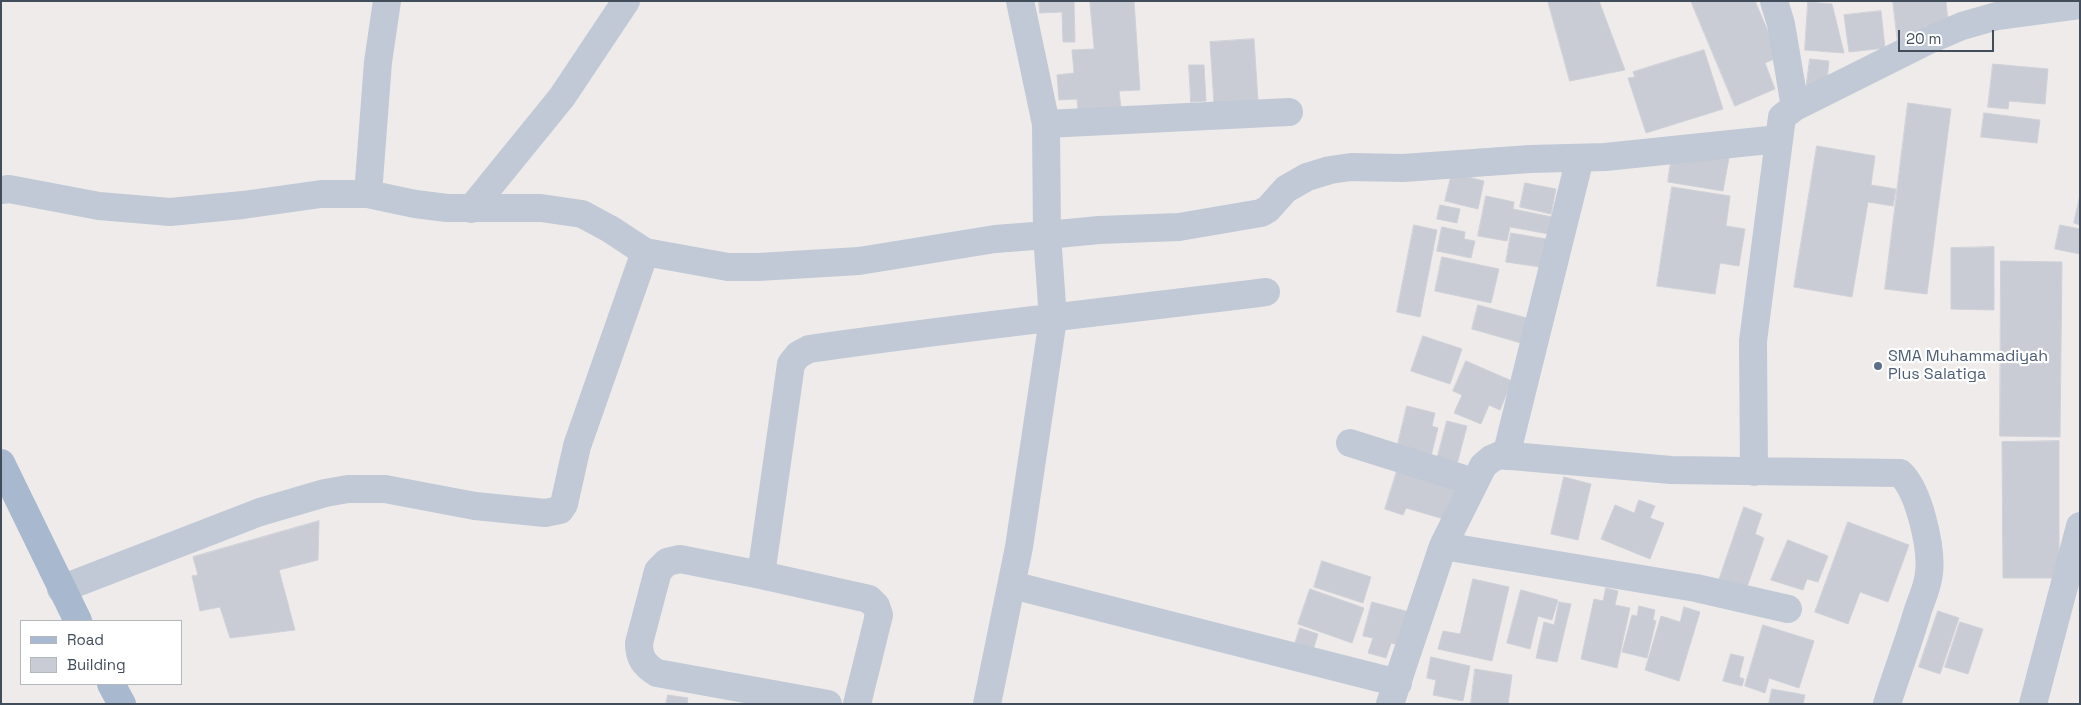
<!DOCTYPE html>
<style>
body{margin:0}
#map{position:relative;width:2081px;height:705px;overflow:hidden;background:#efebeb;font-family:"Space Grotesk",sans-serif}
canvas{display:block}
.frame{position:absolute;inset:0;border:2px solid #424d5b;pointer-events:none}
.legend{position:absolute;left:20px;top:620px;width:162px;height:65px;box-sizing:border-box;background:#fff;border:1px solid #b3b8bd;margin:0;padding:6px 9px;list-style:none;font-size:15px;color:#424d5b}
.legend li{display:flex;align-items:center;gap:10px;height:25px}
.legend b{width:25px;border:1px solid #b3b8bd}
.scale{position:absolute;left:1898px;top:30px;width:96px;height:22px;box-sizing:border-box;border:2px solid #424d5b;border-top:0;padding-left:6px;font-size:15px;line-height:18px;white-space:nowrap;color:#424d5b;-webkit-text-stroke:4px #fff;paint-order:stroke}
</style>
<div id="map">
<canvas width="2081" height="705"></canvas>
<div class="frame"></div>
<ul class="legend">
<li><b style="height:6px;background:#a7b8cf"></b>Road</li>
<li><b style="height:14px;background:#c9ccd4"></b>Building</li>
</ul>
<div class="scale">20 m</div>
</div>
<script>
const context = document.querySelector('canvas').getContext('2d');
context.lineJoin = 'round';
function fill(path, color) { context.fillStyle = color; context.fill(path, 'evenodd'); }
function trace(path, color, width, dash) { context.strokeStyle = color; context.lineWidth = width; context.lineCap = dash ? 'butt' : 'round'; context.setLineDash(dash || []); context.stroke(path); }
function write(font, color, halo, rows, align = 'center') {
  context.font = font + ' "Space Grotesk",sans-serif'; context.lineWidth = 4.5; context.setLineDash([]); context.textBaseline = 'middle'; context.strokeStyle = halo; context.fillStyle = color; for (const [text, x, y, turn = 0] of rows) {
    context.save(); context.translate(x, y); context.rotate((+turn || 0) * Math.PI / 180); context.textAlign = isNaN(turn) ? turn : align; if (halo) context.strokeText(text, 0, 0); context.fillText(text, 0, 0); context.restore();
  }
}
const building = new Path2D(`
 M 1039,1 L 1074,1 L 1075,42 L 1063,42 L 1062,12 L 1040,13 Z
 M 1090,1 L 1134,1 L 1140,90 L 1119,91 L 1121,108 L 1078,111 L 1077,99 L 1059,100 L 1057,75 L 1074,73 L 1072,50 L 1094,49 Z
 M 1548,1 L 1599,1 L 1625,70 L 1570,81 Z
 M 1691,1 L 1755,1 L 1779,57 L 1765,63 L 1775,89 L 1735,106 Z
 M 1893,1 L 1946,1 L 1948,23 L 1925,26 L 1927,40 L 1898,44 Z
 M 1808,2 L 1832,4 L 1844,53 L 1805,50 Z
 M 1881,11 L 1885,48 L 1849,52 L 1844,15 Z
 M 1254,39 L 1258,101 L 1214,104 L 1210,42 Z
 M 1704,50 L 1723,109 L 1646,133 L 1628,78 L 1635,77 L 1633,72 Z
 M 1810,59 L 1829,61 L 1826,91 L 1806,89 Z
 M 1993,64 L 2048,69 L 2045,104 L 2009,101 L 2008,109 L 1988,107 Z
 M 1189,65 L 1204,65 L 1206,101 L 1191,102 Z
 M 1908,103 L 1951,109 L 1927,294 L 1885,289 Z
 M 1984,113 L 2040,120 L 2037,143 L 1981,137 Z
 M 1817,146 L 1875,156 L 1871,185 L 1896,189 L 1893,206 L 1868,202 L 1852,297 L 1794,287 Z
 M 1672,154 L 1729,158 L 1723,191 L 1668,182 Z
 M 1452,173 L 1484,181 L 1478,209 L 1445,201 Z
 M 1525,183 L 1556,189 L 1551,214 L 1520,207 Z
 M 1672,187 L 1730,196 L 1726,226 L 1745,229 L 1739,266 L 1720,263 L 1715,294 L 1657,286 Z
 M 2080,195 L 2080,225 L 2074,223 Z
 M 1486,196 L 1514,202 L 1513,209 L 1552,217 L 1549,234 L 1510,227 L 1507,241 L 1478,236 Z
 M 1440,205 L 1460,209 L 1457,223 L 1437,219 Z
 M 1414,225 L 1437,230 L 1420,317 L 1397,312 Z
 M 2060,225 L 2080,229 L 2080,254 L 2055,249 Z
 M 1442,227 L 1465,232 L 1464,239 L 1475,241 L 1471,258 L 1437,251 Z
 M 1511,233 L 1552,240 L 1547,268 L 1506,262 Z
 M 1994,247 L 1994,310 L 1951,309 L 1951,248 Z
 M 1442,257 L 1499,269 L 1491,303 L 1435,291 Z
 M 2001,261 L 2062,262 L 2060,437 L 2000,436 Z
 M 1478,305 L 1527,318 L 1521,343 L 1472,329 Z
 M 1423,336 L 1462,349 L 1450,384 L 1411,371 Z
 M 1466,361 L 1512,381 L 1500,410 L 1489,405 L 1481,424 L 1454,413 L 1462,395 L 1453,391 Z
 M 1407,406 L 1435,413 L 1432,426 L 1438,428 L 1430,460 L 1396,452 Z
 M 1447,421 L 1467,426 L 1456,468 L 1436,463 Z
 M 2059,441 L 2059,578 L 2003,578 L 2002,442 Z
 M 1398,468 L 1457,486 L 1447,520 L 1406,508 L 1403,515 L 1385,509 Z
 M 1564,477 L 1591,484 L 1578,540 L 1551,534 Z
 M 1639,500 L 1655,506 L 1650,518 L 1664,523 L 1650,559 L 1601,539 L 1615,505 L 1634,513 Z
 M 1744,507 L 1762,514 L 1755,534 L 1764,538 L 1745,593 L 1718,583 Z
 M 319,521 L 318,560 L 279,570 L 295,630 L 230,638 L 220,607 L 200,611 L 192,576 L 198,575 L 193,557 Z
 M 1848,522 L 1909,545 L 1888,602 L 1860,592 L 1848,624 L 1815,612 Z
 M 1788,540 L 1828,556 L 1818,582 L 1807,579 L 1803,590 L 1771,580 Z
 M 1322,561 L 1371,577 L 1363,603 L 1314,587 Z
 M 1473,579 L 1509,587 L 1492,661 L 1438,649 L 1443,631 L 1460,634 Z
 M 1606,588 L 1618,591 L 1615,605 L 1630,608 L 1617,668 L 1581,659 L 1594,599 L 1603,601 Z
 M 1310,589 L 1364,608 L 1352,643 L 1298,624 Z
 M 1521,590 L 1558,600 L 1552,620 L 1538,616 L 1530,649 L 1507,643 Z
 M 1372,602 L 1413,613 L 1404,646 L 1391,643 L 1386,658 L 1368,653 L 1373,638 L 1363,636 Z
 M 1559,602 L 1571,604 L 1557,662 L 1536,658 L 1544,622 L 1554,625 Z
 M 1639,606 L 1655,610 L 1653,620 L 1656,621 L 1647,658 L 1622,652 L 1632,615 L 1637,616 Z
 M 1684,607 L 1700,612 L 1679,681 L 1645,670 L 1661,616 L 1680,622 Z
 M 1938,611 L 1959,618 L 1940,674 L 1919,667 Z
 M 1960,622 L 1983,629 L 1968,674 L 1945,667 Z
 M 1763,625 L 1814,641 L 1799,688 L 1769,678 L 1765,693 L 1745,686 Z
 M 1300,628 L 1318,634 L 1311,656 L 1293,650 Z
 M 1731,654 L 1744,657 L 1739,677 L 1744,679 L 1742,686 L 1723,681 Z
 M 1431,657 L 1470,666 L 1463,701 L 1433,695 L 1436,680 L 1427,678 Z
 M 1475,669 L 1512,675 L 1508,704 L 1471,703 Z
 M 1772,689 L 1805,695 L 1803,704 L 1769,704 Z
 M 668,695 L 688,698 L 687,704 L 666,704 Z`);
const street = new Path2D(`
 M 387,1 L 378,62 L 368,194 L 415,204 L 447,208 L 541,208 L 582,214 L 610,229 L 645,252 L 728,267 L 758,267 L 859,261 L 995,239 L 1047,235 L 1053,319 L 1019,547 L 987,704
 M 1020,1 L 1046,124 L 1047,235 L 1099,230 L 1179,227 L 1261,213 L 1268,209 L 1286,189 L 1307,177 L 1330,170 L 1351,167 L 1403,168 L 1530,159 L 1605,157 L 1779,139
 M 1774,1 L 1781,24 L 1795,107
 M 1046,124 L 1289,112
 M 1,190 L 9,189 L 99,206 L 170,212 L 243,205 L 321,194 L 368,194
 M 471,209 L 562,97 L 626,1
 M 1350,443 L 1474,482
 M 1506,456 L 1580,158
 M 1754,472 L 1753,341 L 1782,117 L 1795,107 L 1927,41 L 1962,26 L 1997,16 L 2080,5
 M 1443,546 L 1696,588 L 1788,609
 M 761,575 L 869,599 L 876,606 L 879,615 L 857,704
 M 1012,585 L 1398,683
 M 61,589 L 260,512 L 325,493 L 348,489 L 385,489 L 475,506 L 545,513 L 560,510 L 564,504 L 577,446 L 645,252
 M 828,704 L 657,673 C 644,665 639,658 639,643 L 658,571 L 667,562 L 680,559 L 761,575 L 791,364 L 798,355 L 809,349 C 961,327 1113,311 1266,292
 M 1390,704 L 1443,546 L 1483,466 L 1491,459 L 1500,455 L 1671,470 L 1900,473 C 1919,490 1932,548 1929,573 C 1928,586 1922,598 1918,610 C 1909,641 1897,672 1887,704
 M 2033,704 L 2080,526`);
const primary = new Path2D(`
 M 1,463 L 78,621
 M 111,684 L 122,704`);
const markers = [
 [1878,366,5,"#5c6f8a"]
];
const serviceNames = [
 ["SMA Muhammadiyah",1888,357],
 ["Plus Salatiga",1888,375]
];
fill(building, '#c9ccd4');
trace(building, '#cfd1d8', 1);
trace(street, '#c0c9d5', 28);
trace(primary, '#a7b8cf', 28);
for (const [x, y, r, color] of markers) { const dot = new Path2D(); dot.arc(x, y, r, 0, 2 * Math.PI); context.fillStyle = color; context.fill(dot); trace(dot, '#fff', 2); }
write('16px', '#4e5e75', '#fff', serviceNames, 'left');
</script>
